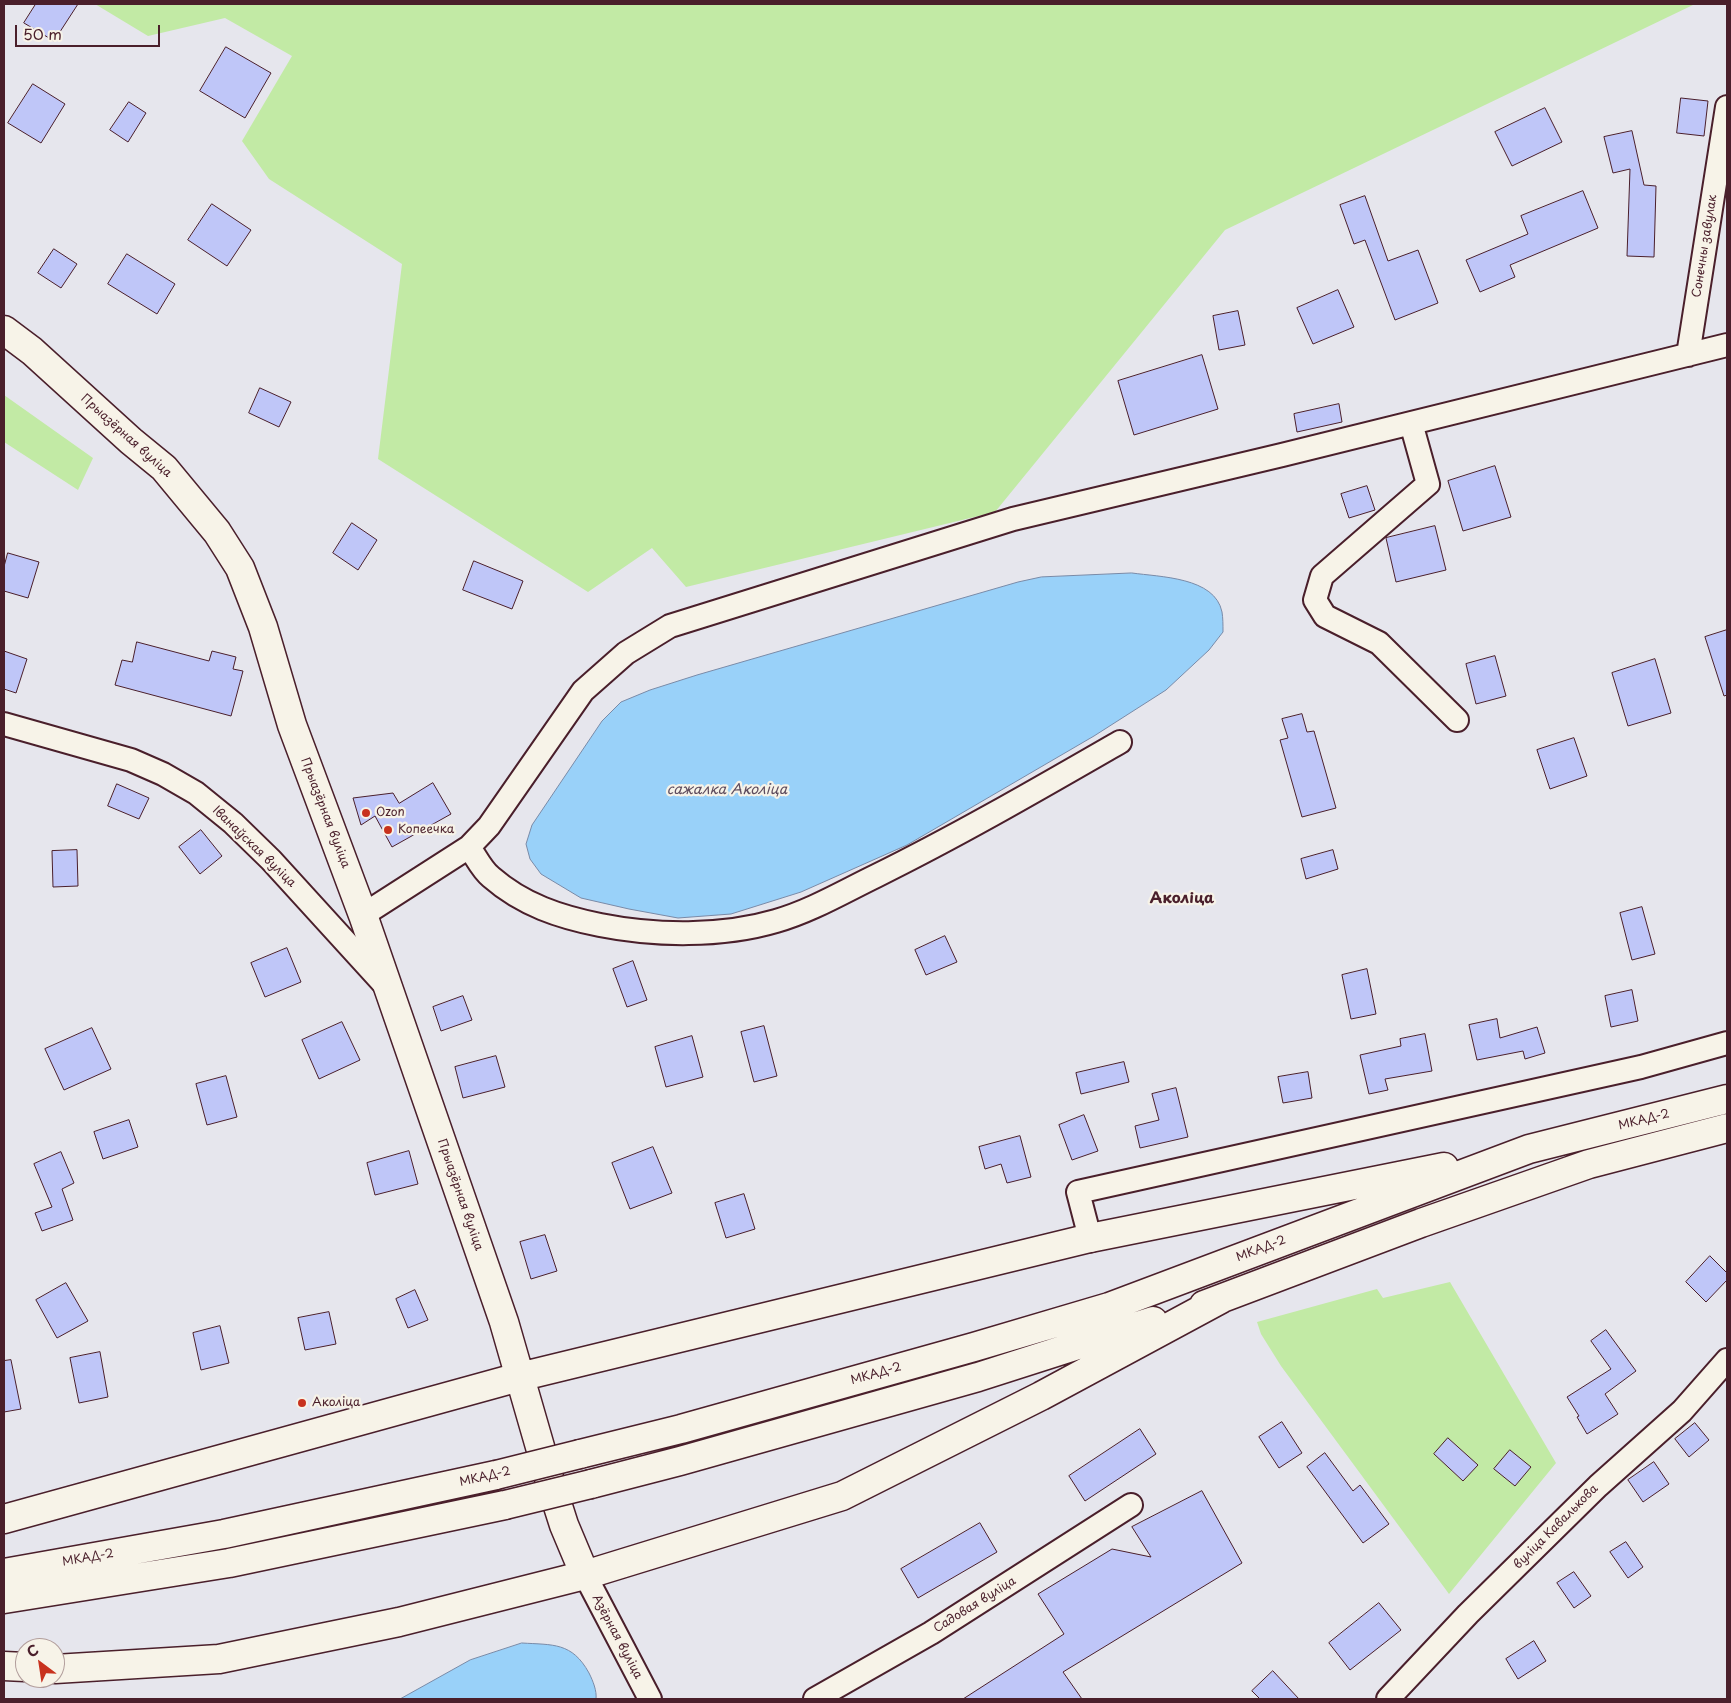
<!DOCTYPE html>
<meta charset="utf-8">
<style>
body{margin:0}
#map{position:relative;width:1731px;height:1703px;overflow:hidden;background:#e6e6ed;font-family:"Playpen Sans",sans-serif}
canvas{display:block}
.frame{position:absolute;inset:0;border:5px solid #4a1f2b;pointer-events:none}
.north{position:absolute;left:15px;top:1638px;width:50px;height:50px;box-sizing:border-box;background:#f7f3e8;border:1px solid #b29e9c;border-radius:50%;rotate:329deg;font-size:14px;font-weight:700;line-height:20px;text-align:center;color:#4a1f2b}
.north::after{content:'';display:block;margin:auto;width:18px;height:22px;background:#c8321e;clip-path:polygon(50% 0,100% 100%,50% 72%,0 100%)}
.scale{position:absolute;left:15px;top:25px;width:145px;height:22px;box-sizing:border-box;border:2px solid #4a1f2b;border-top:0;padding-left:6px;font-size:15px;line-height:18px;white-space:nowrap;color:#4a1f2b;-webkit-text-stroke:4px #f7f3e8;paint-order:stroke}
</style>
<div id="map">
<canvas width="1731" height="1703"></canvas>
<div class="frame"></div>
<div class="north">С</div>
<div class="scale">50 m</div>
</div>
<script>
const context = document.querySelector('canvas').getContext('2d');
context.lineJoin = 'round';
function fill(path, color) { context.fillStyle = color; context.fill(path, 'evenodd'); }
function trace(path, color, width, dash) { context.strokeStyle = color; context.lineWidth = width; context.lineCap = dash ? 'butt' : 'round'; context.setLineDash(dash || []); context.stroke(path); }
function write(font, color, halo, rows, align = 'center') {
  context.font = font + ' "Playpen Sans",sans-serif'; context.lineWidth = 4.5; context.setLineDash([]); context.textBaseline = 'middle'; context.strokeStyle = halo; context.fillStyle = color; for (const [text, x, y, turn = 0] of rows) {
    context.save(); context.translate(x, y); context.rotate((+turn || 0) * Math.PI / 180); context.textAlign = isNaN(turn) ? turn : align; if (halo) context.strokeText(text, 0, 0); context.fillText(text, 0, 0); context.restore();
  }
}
const green = new Path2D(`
 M 95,4 L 1695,4 L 1225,230 L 995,512 L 686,587 L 652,548 L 588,592 L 378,459 L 402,264 L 269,179 L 242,141 L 292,56 L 225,18 L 148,36 Z
 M 4,395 L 93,458 L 78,490 L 4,442 Z
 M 1450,1282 L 1556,1463 L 1449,1594 L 1281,1366 L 1261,1334 L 1257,1322 L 1377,1289 L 1383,1298 Z`);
const water = new Path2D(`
 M 1132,573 C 1160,577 1215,577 1222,612 C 1223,618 1223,625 1223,632 L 1209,650 L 1166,690 L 1094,736 L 907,845 L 801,892 L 731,914 L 678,918 L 629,909 L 581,898 L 541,874 L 530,859 L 526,844 L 532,825 L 602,721 L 621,702 L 650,690 L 697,675 L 1018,582 L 1041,577 Z
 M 522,1643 C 553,1645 572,1642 589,1673 C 593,1681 597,1691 596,1699 L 400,1699 L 470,1660 Z`);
const building = new Path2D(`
 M 36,4 L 78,4 L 54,41 L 24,23 Z
 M 226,47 L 271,73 L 245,118 L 200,91 Z
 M 33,84 L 65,104 L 41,143 L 8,123 Z
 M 1681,98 L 1708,101 L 1704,136 L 1677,133 Z
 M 129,102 L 146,113 L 128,142 L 110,130 Z
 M 1545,108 L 1562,142 L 1512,166 L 1495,132 Z
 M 1632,131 L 1644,185 L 1656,186 L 1654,257 L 1627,256 L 1630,169 L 1613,173 L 1604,137 Z
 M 1583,191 L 1598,228 L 1510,265 L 1515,277 L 1480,292 L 1466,260 L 1528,234 L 1521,216 Z
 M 1365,196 L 1388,261 L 1418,250 L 1438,303 L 1395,320 L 1365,240 L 1354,244 L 1340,205 Z
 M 212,204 L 251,230 L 227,266 L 188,240 Z
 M 54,249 L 77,264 L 61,288 L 38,273 Z
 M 127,254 L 175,284 L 157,314 L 108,284 Z
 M 1338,290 L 1354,327 L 1313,344 L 1297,308 Z
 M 1238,311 L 1245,345 L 1219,350 L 1213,316 Z
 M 1202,355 L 1218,409 L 1134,435 L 1118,381 Z
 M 260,388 L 291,402 L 279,427 L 249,413 Z
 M 1339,404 L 1342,422 L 1297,432 L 1294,414 Z
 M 1495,466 L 1511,517 L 1463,531 L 1448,481 Z
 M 1367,486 L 1375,510 L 1349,518 L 1341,494 Z
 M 352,523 L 377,540 L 358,570 L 333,553 Z
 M 1435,526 L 1446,570 L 1396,582 L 1386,538 Z
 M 8,553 L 39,562 L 28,598 L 4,591 L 4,567 Z
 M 474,561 L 523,581 L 512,609 L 463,590 Z
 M 1727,630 L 1727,695 L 1724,696 L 1705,637 Z
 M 137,642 L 209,661 L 212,651 L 236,657 L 233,669 L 243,671 L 231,716 L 115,685 L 122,660 L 132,662 Z
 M 4,651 L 27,659 L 16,693 L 4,689 Z
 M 1495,656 L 1506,696 L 1476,704 L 1466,664 Z
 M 1655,659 L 1671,713 L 1628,726 L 1612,673 Z
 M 1302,714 L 1307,732 L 1314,731 L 1336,808 L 1302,817 L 1280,740 L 1288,738 L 1282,719 Z
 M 1574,738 L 1587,776 L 1550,789 L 1537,750 Z
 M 433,783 L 451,814 L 392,847 L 375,816 L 361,825 L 353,798 L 393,793 L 399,803 Z
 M 117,784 L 149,798 L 139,819 L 108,806 Z
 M 201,830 L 222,856 L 200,874 L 179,847 Z
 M 77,850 L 78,886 L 53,887 L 52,851 Z
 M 1333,850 L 1338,869 L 1306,879 L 1301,859 Z
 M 1642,907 L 1655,954 L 1632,960 L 1620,913 Z
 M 945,936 L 957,962 L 926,975 L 915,950 Z
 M 287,948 L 301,982 L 265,997 L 251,963 Z
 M 633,961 L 647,1000 L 627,1007 L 613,969 Z
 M 1367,969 L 1376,1014 L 1351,1019 L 1342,975 Z
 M 1632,990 L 1638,1021 L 1611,1027 L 1605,996 Z
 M 463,996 L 472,1020 L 441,1031 L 433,1007 Z
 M 1497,1019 L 1500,1038 L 1537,1027 L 1545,1053 L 1525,1059 L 1523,1051 L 1477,1060 L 1469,1025 Z
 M 342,1022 L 360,1060 L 319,1079 L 302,1040 Z
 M 764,1026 L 777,1076 L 754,1082 L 741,1032 Z
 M 92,1028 L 111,1069 L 64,1090 L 45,1049 Z
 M 1425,1034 L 1432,1071 L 1385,1079 L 1388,1090 L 1369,1094 L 1360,1055 L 1401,1046 L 1400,1039 Z
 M 692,1036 L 703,1077 L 666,1087 L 655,1047 Z
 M 496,1056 L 505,1087 L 463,1098 L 455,1067 Z
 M 1124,1062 L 1129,1082 L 1081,1094 L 1076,1073 Z
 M 1308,1072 L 1312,1098 L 1283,1103 L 1278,1077 Z
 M 226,1076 L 237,1117 L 207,1125 L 196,1084 Z
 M 1176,1088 L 1188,1137 L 1140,1148 L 1135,1126 L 1159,1120 L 1152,1094 Z
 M 1084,1115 L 1098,1151 L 1072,1160 L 1059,1125 Z
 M 129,1120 L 138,1147 L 103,1159 L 94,1132 Z
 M 1020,1136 L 1031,1177 L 1007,1183 L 1001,1164 L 985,1169 L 979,1147 Z
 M 653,1147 L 672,1193 L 630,1209 L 612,1163 Z
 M 409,1151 L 418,1184 L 375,1195 L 367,1163 Z
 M 61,1152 L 74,1183 L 62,1189 L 73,1220 L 42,1231 L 35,1213 L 52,1207 L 34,1164 Z
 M 744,1194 L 755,1229 L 726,1238 L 715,1203 Z
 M 545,1235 L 557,1271 L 531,1279 L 520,1242 Z
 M 1710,1256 L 1727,1273 L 1727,1280 L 1706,1302 L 1686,1282 Z
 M 66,1283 L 88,1321 L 57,1338 L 36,1300 Z
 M 415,1290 L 428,1320 L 408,1328 L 396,1299 Z
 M 329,1312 L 336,1344 L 305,1350 L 298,1318 Z
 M 220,1326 L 229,1363 L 201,1370 L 193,1333 Z
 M 1606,1330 L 1636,1371 L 1605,1394 L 1618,1414 L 1587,1434 L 1577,1417 L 1579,1416 L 1567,1397 L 1611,1369 L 1591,1341 Z
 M 100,1352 L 108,1397 L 79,1403 L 70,1358 Z
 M 11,1360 L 21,1409 L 4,1412 L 4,1361 Z
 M 1282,1422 L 1302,1453 L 1279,1468 L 1259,1437 Z
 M 1695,1423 L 1709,1440 L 1689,1457 L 1675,1439 Z
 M 1140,1429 L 1156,1454 L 1085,1501 L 1069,1476 Z
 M 1448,1438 L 1478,1465 L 1463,1481 L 1434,1454 Z
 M 1510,1450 L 1531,1467 L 1515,1486 L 1494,1469 Z
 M 1325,1453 L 1353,1491 L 1360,1485 L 1389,1524 L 1363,1543 L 1307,1467 Z
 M 1654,1462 L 1669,1484 L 1643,1502 L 1628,1480 Z
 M 1202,1491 L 1242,1563 L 1063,1672 L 1082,1699 L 963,1699 L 1064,1634 L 1038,1594 L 1112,1549 L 1151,1557 L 1132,1527 Z
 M 980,1523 L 997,1552 L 918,1598 L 901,1569 Z
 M 1626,1542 L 1643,1567 L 1628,1578 L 1610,1552 Z
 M 1574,1572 L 1591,1596 L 1574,1608 L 1557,1583 Z
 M 1379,1603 L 1401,1630 L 1350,1670 L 1329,1643 Z
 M 1534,1641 L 1546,1661 L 1518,1679 L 1506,1659 Z
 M 1273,1671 L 1299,1699 L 1260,1699 L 1252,1691 Z`);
const street = new Path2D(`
 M 1688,355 L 1727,107
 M 1411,423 L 1428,484 L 1322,576 L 1315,600 L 1325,616 L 1379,643 L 1457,720
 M 4,724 L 131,760 L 163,774 L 196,793 L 233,823 L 271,860 L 384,984
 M 469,847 C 476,857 482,870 491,877 C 523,905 560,917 600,925 C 655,936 722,937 776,921 C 811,911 843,892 876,876 C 959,835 1040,788 1120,742
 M 363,915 L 469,847 L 489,826 L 583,691 L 626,653 L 670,626 L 1013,519 L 1282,455 L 1727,345
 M 1090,1238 L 1078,1192 L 1641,1067 L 1727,1043
 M 585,1575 L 650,1699
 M 815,1699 L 931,1633 L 1131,1505
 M 1388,1699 L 1468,1614 L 1598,1486 L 1682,1411 L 1727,1360`);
const secondary = new Path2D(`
 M 4,330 L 32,351 L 131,441 L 164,468 L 217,532 L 240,568 L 263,627 L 292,725 L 363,915 L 504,1322 L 549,1478 L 564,1525 L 585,1575
 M 519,1377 L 1090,1238`);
const highway = new Path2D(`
 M 1090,1238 L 1444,1167
 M 1204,1305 L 1421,1223 L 1589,1164 L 1727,1128
 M 580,1454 L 681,1429 L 974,1347 L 1109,1307 L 1529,1149 L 1727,1099
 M 591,1484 L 680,1461 L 978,1377 L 1153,1321
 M 4,1519 L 519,1377
 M 4,1573 L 224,1534 L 496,1475
 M 4,1599 L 229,1563 L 505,1505
 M 4,1666 L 25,1667
 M 55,1669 L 219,1659 L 399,1622 L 585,1575 L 842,1496 L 1041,1396 L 1221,1299`);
const highwayBridge = new Path2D(`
 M 496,1475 L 580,1454
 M 505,1505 L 591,1484`);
const markers = [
 [366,813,5,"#c8321e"],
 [388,830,5,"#c8321e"],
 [302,1403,5,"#c8321e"]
];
const streetNames = [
 ["Сонечны завулак",1705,246,-81],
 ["Прыазёрная вуліца",126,436,42],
 ["Прыазёрная вуліца",325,813,69],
 ["Іванаўская вуліца",254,847,44],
 ["МКАД-2",1644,1120,-14],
 ["Прыазёрная вуліца",460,1195,71],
 ["МКАД-2",1261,1249,-21],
 ["МКАД-2",876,1374,-16],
 ["МКАД-2",485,1477,-13],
 ["вуліца Кавалькова",1556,1527,-45],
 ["МКАД-2",88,1558,-10],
 ["Садовая вуліца",975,1605,-32],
 ["Азёрная вуліца",617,1637,62]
];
const poiNames = [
 ["Ozon",376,813],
 ["Копеечка",398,830],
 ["Аколіца",312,1403]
];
const waterNames = [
 ["сажалка Аколіца",727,790]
];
const quarterNames = [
 ["Аколіца",1182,899]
];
fill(green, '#c2eaa5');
fill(water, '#99d1f9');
trace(water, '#798aa7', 1);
fill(building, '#bfc6f8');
trace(building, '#4a1f2b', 1);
trace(street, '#4a1f2b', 26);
trace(secondary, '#4a1f2b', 31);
trace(highway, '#4a1f2b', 31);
trace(street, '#f7f3e8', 22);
trace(secondary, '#f7f3e8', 28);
trace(highway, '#f7f3e8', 28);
trace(highwayBridge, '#4a1f2b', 31, []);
trace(highwayBridge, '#f7f3e8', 28);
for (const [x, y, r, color] of markers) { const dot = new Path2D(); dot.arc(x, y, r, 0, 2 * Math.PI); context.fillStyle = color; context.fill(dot); trace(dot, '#f7f3e8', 2); }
write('12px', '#4a1f2b', '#f7f3e8', streetNames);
write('12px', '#4a1f2b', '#f7f3e8', poiNames, 'left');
write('italic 14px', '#5e4c5e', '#f7f3e8', waterNames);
write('bold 15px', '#4a1f2b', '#f7f3e8', quarterNames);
</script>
